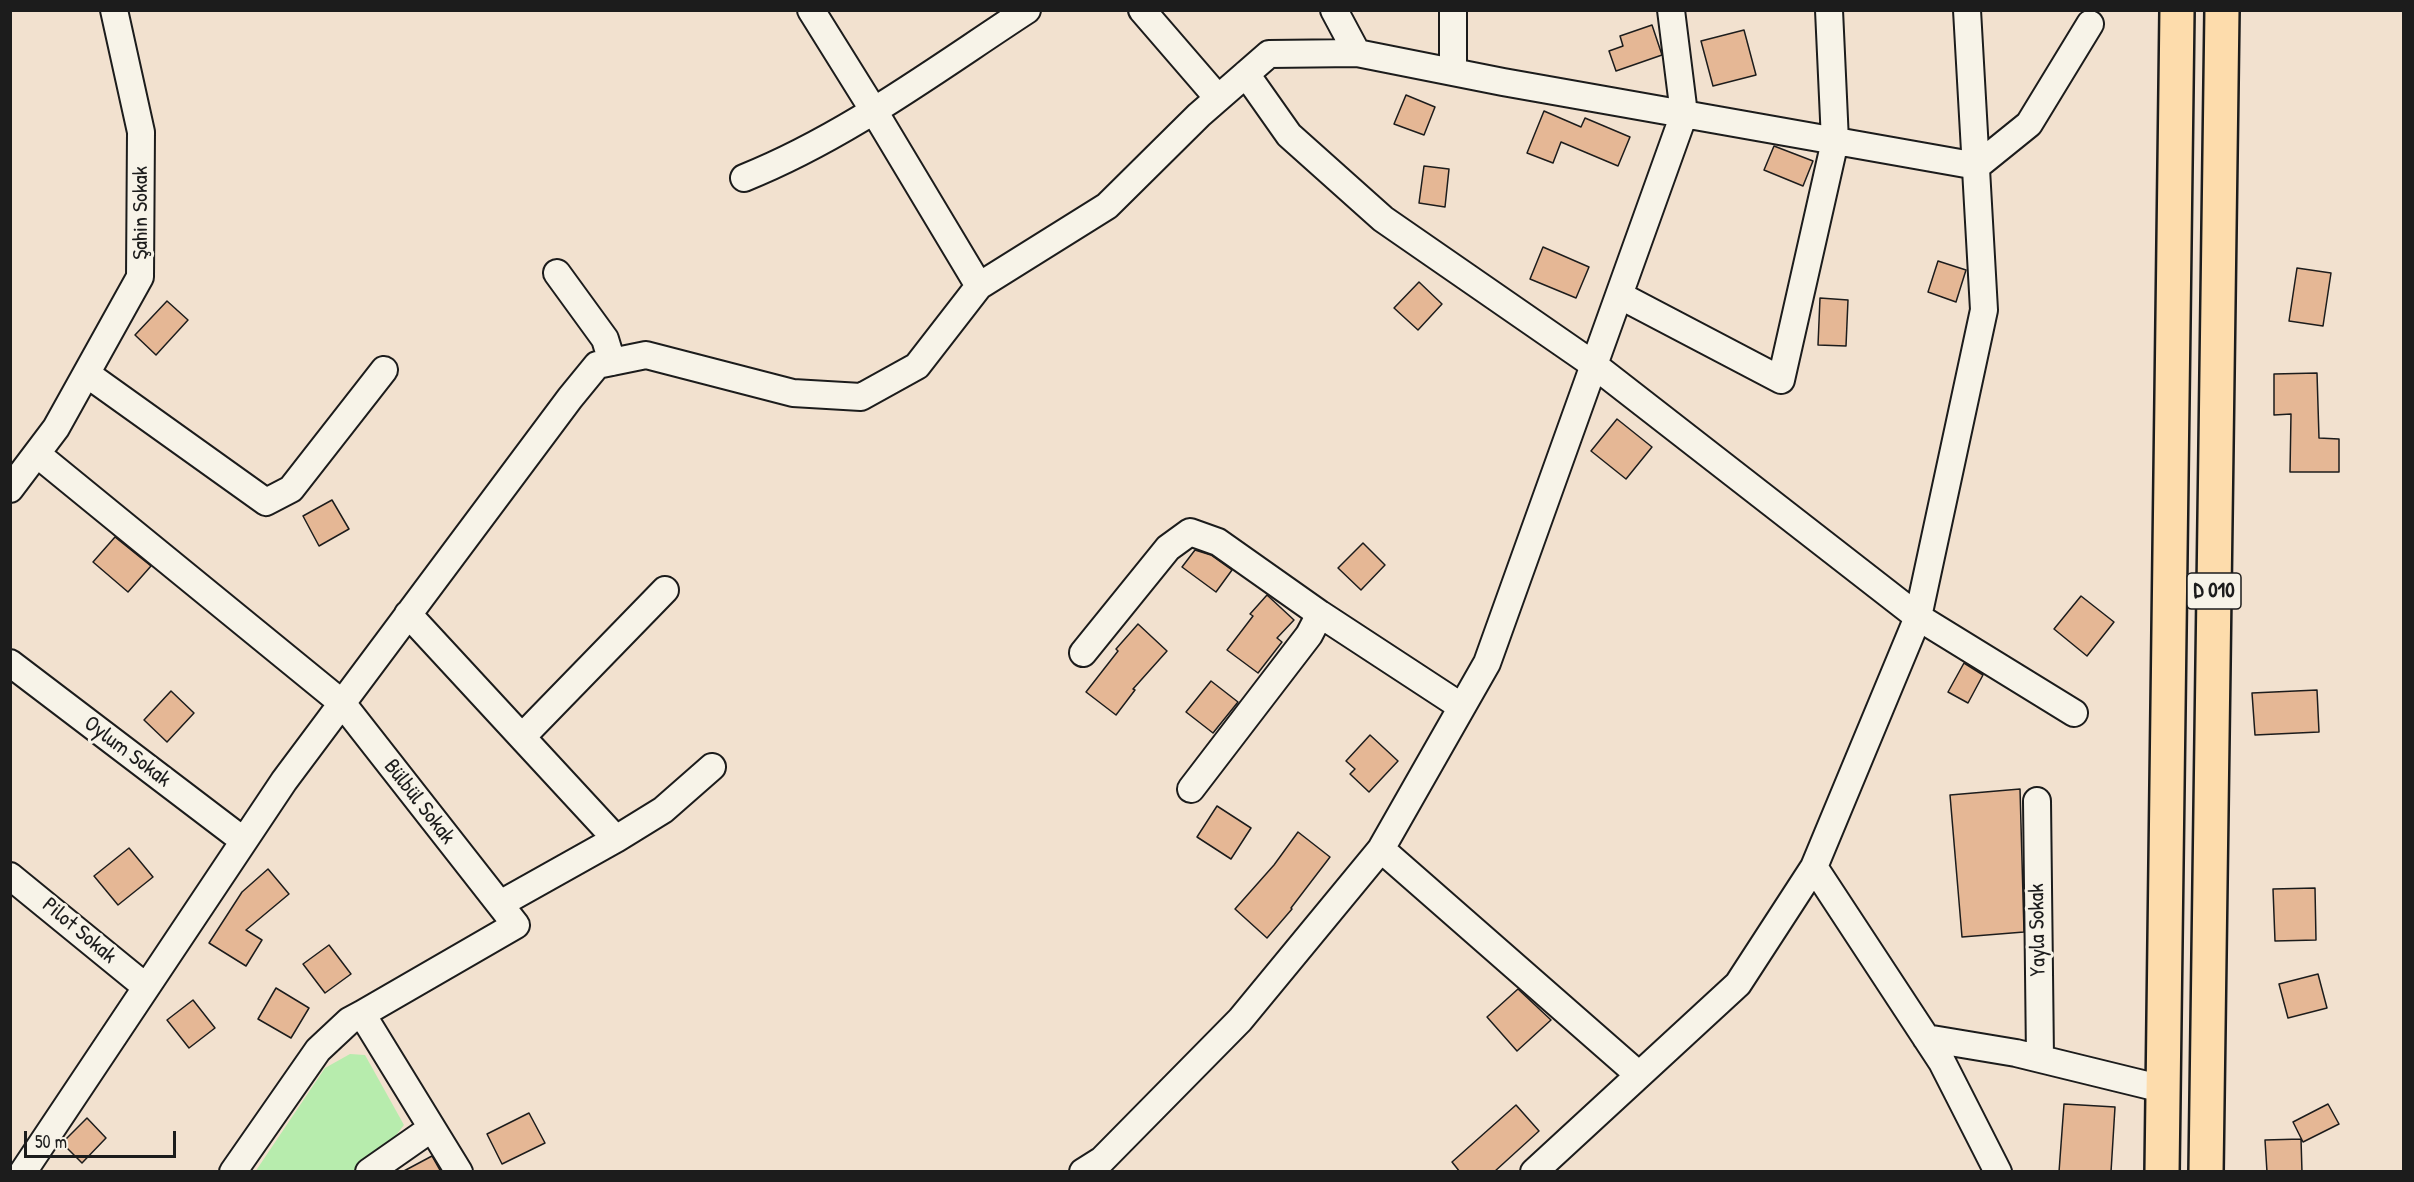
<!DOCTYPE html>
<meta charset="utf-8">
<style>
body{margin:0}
#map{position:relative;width:2414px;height:1182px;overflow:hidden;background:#f2e1cf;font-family:"Patrick Hand",sans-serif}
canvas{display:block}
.frame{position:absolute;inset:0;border:12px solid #1c1c1c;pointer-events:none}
.scale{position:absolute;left:24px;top:1131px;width:152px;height:27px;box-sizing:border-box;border:3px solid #1c1c1c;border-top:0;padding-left:8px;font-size:18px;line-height:21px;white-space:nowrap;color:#1c1c1c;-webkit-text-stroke:4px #f7f3e8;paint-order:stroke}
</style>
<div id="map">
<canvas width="2414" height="1182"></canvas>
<div class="frame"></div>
<div class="scale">50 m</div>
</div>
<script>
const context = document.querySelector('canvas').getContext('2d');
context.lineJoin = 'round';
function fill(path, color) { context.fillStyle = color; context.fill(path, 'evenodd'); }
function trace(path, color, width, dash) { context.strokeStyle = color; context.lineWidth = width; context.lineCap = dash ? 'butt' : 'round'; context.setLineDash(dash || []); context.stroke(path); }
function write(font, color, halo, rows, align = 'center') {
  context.font = font + ' "Patrick Hand",sans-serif'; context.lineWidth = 6; context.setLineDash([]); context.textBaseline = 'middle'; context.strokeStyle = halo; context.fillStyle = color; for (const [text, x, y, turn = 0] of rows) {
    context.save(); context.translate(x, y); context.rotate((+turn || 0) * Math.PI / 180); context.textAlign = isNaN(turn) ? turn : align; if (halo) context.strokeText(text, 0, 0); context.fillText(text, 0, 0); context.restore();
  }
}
const green = new Path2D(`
 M 350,1054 L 365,1055 L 404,1125 L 386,1148 L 353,1171 L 255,1172 L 325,1068 Z`);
const building = new Path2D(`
 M 1652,25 L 1662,55 L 1616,71 L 1609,51 L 1623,46 L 1620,36 Z
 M 1744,30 L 1756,75 L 1713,86 L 1701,41 Z
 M 1406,95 L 1435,107 L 1424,135 L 1394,124 Z
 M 1544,111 L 1581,127 L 1585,118 L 1630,137 L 1618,166 L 1561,142 L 1553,163 L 1527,153 Z
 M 1774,146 L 1813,161 L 1803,186 L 1764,170 Z
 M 1424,166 L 1449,169 L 1445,207 L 1419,203 Z
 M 1543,247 L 1589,267 L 1576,298 L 1530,279 Z
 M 1938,261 L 1966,270 L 1956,302 L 1928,292 Z
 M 2297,268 L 2331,273 L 2323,326 L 2289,321 Z
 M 1419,282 L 1442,304 L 1418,330 L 1394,308 Z
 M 1820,298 L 1848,300 L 1846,346 L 1818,345 Z
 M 167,301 L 188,320 L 156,355 L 135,335 Z
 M 2317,373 L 2319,438 L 2339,439 L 2339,472 L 2290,472 L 2291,414 L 2274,415 L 2274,374 Z
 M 1617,419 L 1652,447 L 1626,479 L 1591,451 Z
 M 332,500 L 349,529 L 319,546 L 303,516 Z
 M 115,537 L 151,566 L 128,592 L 93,562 Z
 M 1363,543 L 1385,565 L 1361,590 L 1338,568 Z
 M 1195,550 L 1211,555 L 1232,570 L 1216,592 L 1182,567 Z
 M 1267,595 L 1294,620 L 1277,638 L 1282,642 L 1258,673 L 1227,650 L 1253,616 L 1250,614 Z
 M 2081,596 L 2114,622 L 2087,656 L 2054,629 Z
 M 1138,624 L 1167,651 L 1133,689 L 1135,690 L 1116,715 L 1086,692 L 1118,651 L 1116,649 Z
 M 1964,663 L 1983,675 L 1968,703 L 1948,692 Z
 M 1211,681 L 1238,702 L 1213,733 L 1186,712 Z
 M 2317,690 L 2319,732 L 2255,735 L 2252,693 Z
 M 171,691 L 194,713 L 167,742 L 144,720 Z
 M 1370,735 L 1398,761 L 1369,792 L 1350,774 L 1355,769 L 1346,761 Z
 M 2020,789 L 2024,932 L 1962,937 L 1950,795 Z
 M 1217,806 L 1251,828 L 1231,859 L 1197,837 Z
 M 1298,832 L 1330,857 L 1291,908 L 1292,909 L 1267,938 L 1235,909 L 1274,865 Z
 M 129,848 L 153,877 L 118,905 L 94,876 Z
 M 268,869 L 289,894 L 246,930 L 262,940 L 246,966 L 209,943 L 242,892 Z
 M 2315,888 L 2316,940 L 2275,941 L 2273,889 Z
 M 329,945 L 351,974 L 325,993 L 303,964 Z
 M 2318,974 L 2327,1008 L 2288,1018 L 2279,984 Z
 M 276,988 L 309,1008 L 291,1038 L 258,1019 Z
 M 1518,989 L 1551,1020 L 1517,1051 L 1487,1017 Z
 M 193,1000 L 215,1028 L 189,1048 L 167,1020 Z
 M 2064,1104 L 2115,1107 L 2111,1172 L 2059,1172 Z
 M 2328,1104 L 2339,1124 L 2303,1142 L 2293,1122 Z
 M 1516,1105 L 1539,1131 L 1494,1172 L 1460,1172 L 1452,1162 Z
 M 529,1113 L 545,1143 L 502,1164 L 487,1134 Z
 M 87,1118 L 106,1138 L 82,1163 L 62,1143 Z
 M 2301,1139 L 2302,1172 L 2267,1172 L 2265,1140 Z
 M 432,1156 L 441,1172 L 402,1172 Z`);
const minor = new Path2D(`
 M 811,10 L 874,111 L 979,286
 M 1142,10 L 1218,98
 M 1334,10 L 1357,53
 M 1453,72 L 1453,10
 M 1246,74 L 1289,135 L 1383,219 L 1594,365 L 1918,617 L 2074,713
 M 744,178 C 846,137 935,70 1027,10
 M 557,273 L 605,339 L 612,362
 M 1619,295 L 1781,380 L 1835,141 L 1829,10
 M 87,374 L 266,502 L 291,489 L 384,370
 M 37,454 L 342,703 L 516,925 L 362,1014 L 459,1172
 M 10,489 L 56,428 L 140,277 L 141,132 L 114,10
 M 408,614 L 616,839
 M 1083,653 L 1168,548 L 1190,532 L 1218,542 L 1320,614 L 1462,707
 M 10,663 L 244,841
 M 522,737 L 665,590
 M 1191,789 L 1309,635 L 1320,614
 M 2037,801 L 2040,1058
 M 1381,849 L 1639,1075
 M 1814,867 L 1942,1062 L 1998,1172
 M 10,876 L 146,987
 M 500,904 L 616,839 L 663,810 L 712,767
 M 1926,1038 L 2016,1053 L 2163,1089
 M 23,1172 L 284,781 L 570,398 L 597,365 L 646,355 L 793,393 L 861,397 L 917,366 L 979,286 L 1107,206 L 1199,115 L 1269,54 L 1357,53 L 1503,82 L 1977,166 L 2029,124 L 2090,24
 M 233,1172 L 318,1050 L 349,1021 L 362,1014
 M 369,1172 L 432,1128
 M 1083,1172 L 1102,1160 L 1240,1020 L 1381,849 L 1487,663 L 1684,114 L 1671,10
 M 1534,1172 L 1738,984 L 1814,867 L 1918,617 L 1984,310 L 1967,10`);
const highway = new Path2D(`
 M 2162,1172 L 2177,10
 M 2206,1172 L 2222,10`);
const shields = [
 [2214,591,54]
];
const shieldNames = [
 ["D 010",2214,591]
];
const streetNames = [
 ["Şahin Sokak",141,213,-90],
 ["Oylum Sokak",127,752,37],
 ["Bülbül Sokak",419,802,52],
 ["Yayla Sokak",2038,930,-91],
 ["Pilot Sokak",79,931,40]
];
fill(green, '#b7ecad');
fill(building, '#e5b795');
trace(building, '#1c1c1c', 1.5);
trace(minor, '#1c1c1c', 30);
trace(highway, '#1c1c1c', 38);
trace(minor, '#f7f3e8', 26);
trace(highway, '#fddcac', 33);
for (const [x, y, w] of shields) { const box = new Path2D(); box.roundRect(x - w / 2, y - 18, w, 36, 4.5); context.fillStyle = '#f7f3e8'; context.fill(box); trace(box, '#1c1c1c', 1.5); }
write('bold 21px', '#1c1c1c', null, shieldNames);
write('22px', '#1c1c1c', '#f7f3e8', streetNames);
</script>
